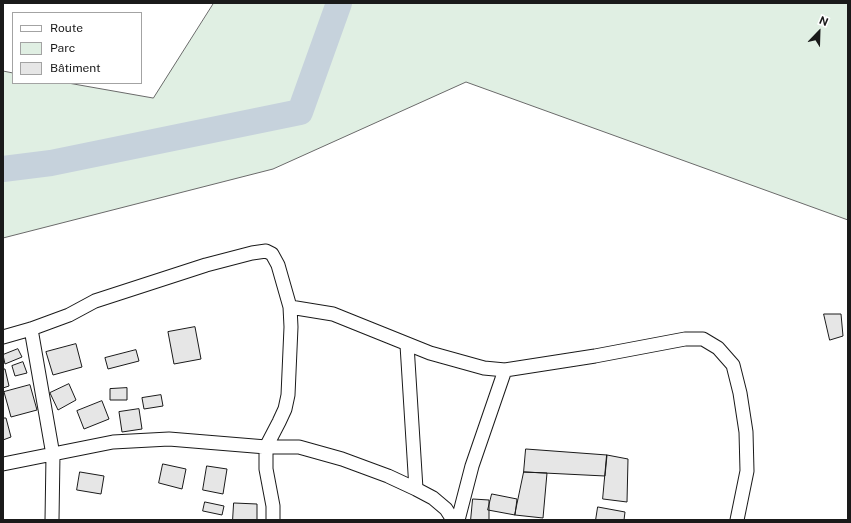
<!DOCTYPE html>
<meta charset="utf-8">
<style>
body{margin:0}
#map{position:relative;width:851px;height:523px;overflow:hidden;background:#fff;font-family:"Public Sans",sans-serif}
canvas{display:block}
.frame{position:absolute;inset:0;border:4px solid #1a1a1a;pointer-events:none}
.legend{position:absolute;left:12px;top:12px;width:130px;height:72px;box-sizing:border-box;background:#fff;border:1px solid #a3a3a3;margin:0;padding:5px 7px;list-style:none;font-size:12px;color:#1a1a1a}
.legend li{display:flex;align-items:center;gap:8px;height:20px}
.legend b{width:20px;border:1px solid #a3a3a3}
.north{position:absolute;left:799px;top:12px;width:40px;height:40px;-webkit-text-stroke:3px #fff;paint-order:stroke;rotate:23deg;font-size:11px;font-weight:700;line-height:16px;text-align:center;color:#1a1a1a}
.north::after{content:'';display:block;margin:auto;width:14px;height:18px;background:#1a1a1a;clip-path:polygon(50% 0,100% 100%,50% 72%,0 100%)}
</style>
<div id="map">
<canvas width="851" height="523"></canvas>
<div class="frame"></div>
<ul class="legend">
<li><b style="height:5px;background:#fff"></b>Route</li>
<li><b style="height:11px;background:#e0efe3"></b>Parc</li>
<li><b style="height:11px;background:#e6e6e6"></b>Bâtiment</li>
</ul>
<div class="north">N</div>
</div>
<script>
const context = document.querySelector('canvas').getContext('2d');
context.lineJoin = 'round';
function fill(path, color) { context.fillStyle = color; context.fill(path, 'evenodd'); }
function trace(path, color, width, dash) { context.strokeStyle = color; context.lineWidth = width; context.lineCap = dash ? 'butt' : 'round'; context.setLineDash(dash || []); context.stroke(path); }
const green = new Path2D(`
 M 214,3 L 848,3 L 848,220 L 466,82 L 273,169 L 3,238 L 3,71 L 13,73 L 13,83 L 68,83 L 153,98 Z`);
const river = new Path2D(`
 M 3,169 L 51,163 L 300,112 L 339,3`);
const building = new Path2D(`
 M 824,314 L 841,314 L 843,336 L 830,340 Z
 M 195,327 L 201,359 L 174,364 L 168,332 Z
 M 76,344 L 82,367 L 53,375 L 46,352 Z
 M 18,349 L 22,357 L 5,364 L 3,355 Z
 M 136,350 L 139,361 L 108,369 L 105,358 Z
 M 23,362 L 27,373 L 15,376 L 12,366 Z
 M 3,369 L 5,369 L 9,386 L 3,388 Z
 M 69,384 L 76,400 L 58,410 L 50,393 Z
 M 30,385 L 37,410 L 11,417 L 4,392 Z
 M 127,388 L 127,400 L 110,400 L 110,389 Z
 M 161,395 L 163,406 L 144,409 L 142,398 Z
 M 102,401 L 109,419 L 84,429 L 77,411 Z
 M 139,409 L 142,429 L 122,432 L 119,412 Z
 M 3,418 L 6,418 L 11,437 L 3,440 Z
 M 526,449 L 607,455 L 605,476 L 524,472 Z
 M 607,455 L 628,459 L 627,502 L 603,499 Z
 M 163,464 L 186,469 L 182,489 L 159,483 Z
 M 207,466 L 227,469 L 223,494 L 203,490 Z
 M 80,472 L 104,476 L 101,494 L 77,490 Z
 M 524,472 L 547,473 L 543,518 L 515,515 Z
 M 492,494 L 517,499 L 515,515 L 488,510 Z
 M 473,499 L 489,500 L 489,520 L 471,520 Z
 M 205,502 L 224,506 L 222,515 L 203,511 Z
 M 234,503 L 257,504 L 257,520 L 233,520 Z
 M 598,507 L 625,512 L 624,520 L 596,520 Z`);
const street = new Path2D(`
 M 290,307 L 333,314 L 430,353 L 484,368 L 505,370 L 595,356 L 685,339 L 703,339 L 718,348 L 733,365 L 740,393 L 746,432 L 747,471 L 737,520
 M 31,329 L 53,455 L 52,520
 M 3,337 L 31,329 L 69,315 L 95,301 L 206,265 L 252,253 L 266,251 L 272,254 L 278,265 L 290,307 L 291,327 L 288,395 L 285,409 L 279,422 L 266,447 L 266,469 L 273,506 L 273,520
 M 407,345 L 416,489
 M 3,464 L 113,442 L 169,439 L 266,447 L 299,447 L 342,459 L 388,476 L 416,489 L 433,498 L 446,509 L 453,520
 M 458,520 L 472,466 L 505,370`);
fill(green, '#e0efe3');
trace(green, '#6a6a6a', 1);
trace(river, '#c6d2dc', 26);
fill(building, '#e6e6e6');
trace(building, '#1a1a1a', 1);
trace(street, '#1a1a1a', 15);
trace(street, '#fff', 13);
</script>
